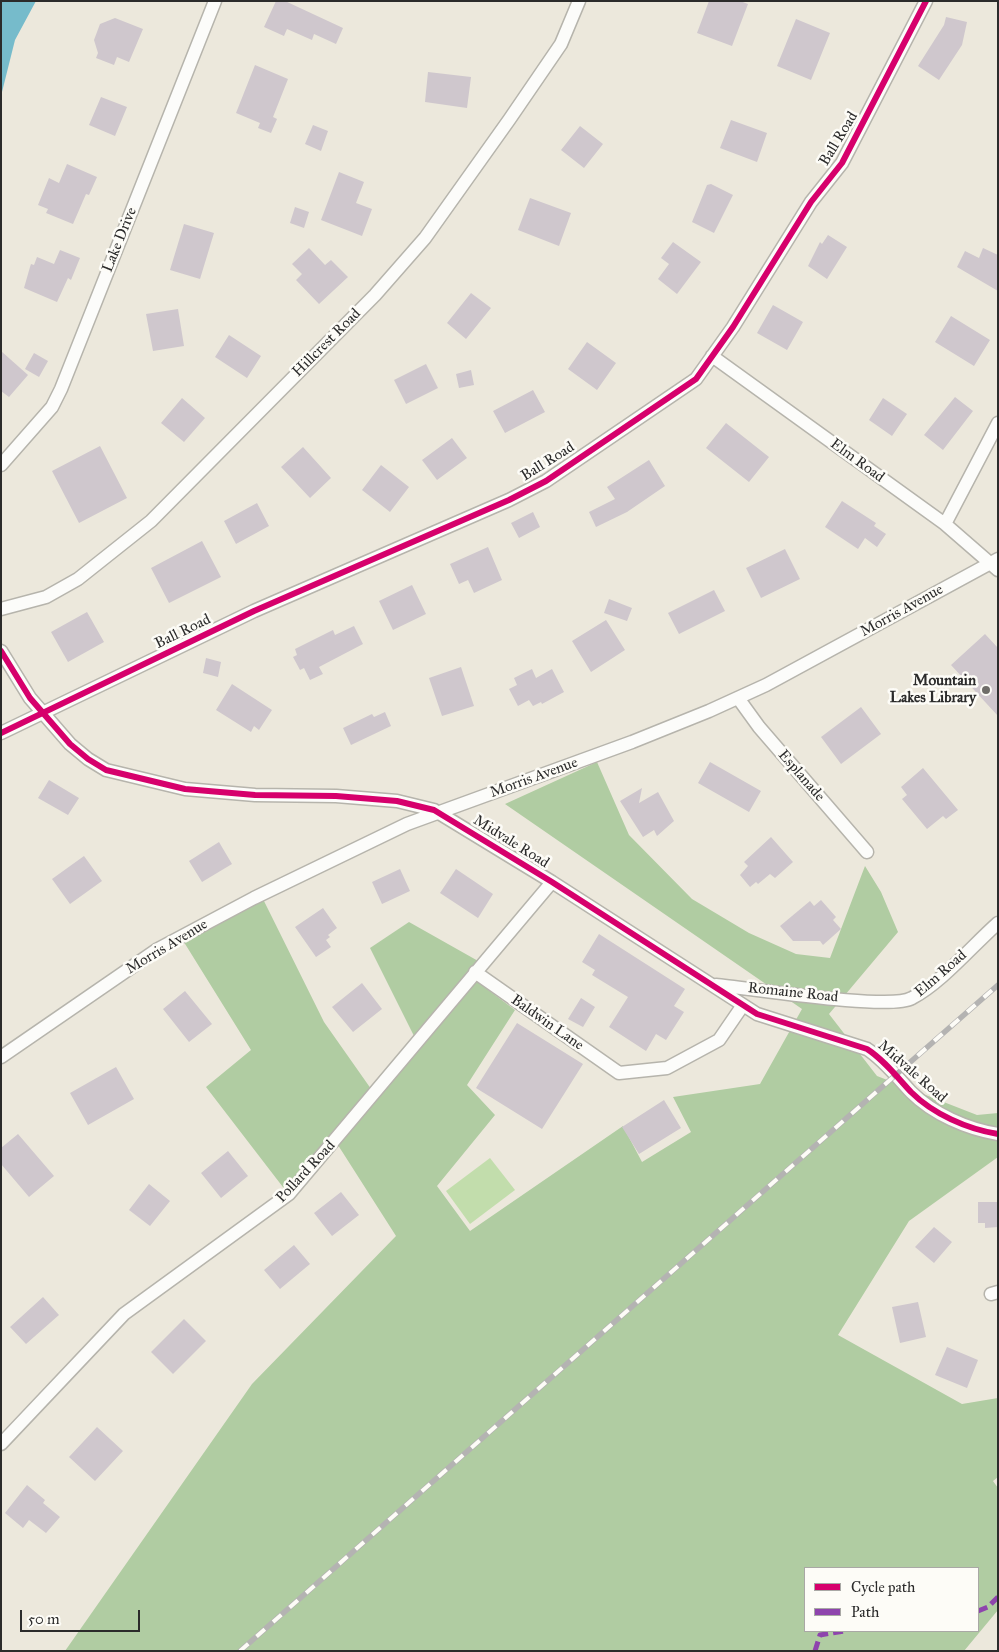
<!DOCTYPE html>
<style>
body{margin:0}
#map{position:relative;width:999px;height:1652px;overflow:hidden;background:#ece8dc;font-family:"IM FELL Great Primer",serif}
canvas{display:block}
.frame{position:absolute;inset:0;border:2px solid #2b2b2b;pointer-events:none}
.legend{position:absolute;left:804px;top:1567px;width:175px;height:65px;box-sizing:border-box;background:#fdfcf7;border:1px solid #a9a8a5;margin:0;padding:6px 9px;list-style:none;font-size:15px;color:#2b2b2b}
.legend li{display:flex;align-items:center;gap:10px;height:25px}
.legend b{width:25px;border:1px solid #a9a8a5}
.scale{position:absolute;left:20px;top:1610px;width:120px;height:22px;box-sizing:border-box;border:2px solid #2b2b2b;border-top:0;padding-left:6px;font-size:15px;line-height:18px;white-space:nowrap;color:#2b2b2b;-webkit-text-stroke:4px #fdfcf7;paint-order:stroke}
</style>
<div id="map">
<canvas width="999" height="1652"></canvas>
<div class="frame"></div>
<ul class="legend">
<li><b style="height:6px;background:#d6006c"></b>Cycle path</li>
<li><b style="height:6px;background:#8e44ad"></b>Path</li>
</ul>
<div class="scale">50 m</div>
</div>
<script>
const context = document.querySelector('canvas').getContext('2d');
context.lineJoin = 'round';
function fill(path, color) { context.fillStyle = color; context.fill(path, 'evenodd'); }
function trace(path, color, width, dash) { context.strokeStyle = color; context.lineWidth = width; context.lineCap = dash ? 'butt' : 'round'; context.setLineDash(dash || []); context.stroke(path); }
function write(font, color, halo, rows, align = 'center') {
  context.font = font + ' "IM FELL Great Primer",serif'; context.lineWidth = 5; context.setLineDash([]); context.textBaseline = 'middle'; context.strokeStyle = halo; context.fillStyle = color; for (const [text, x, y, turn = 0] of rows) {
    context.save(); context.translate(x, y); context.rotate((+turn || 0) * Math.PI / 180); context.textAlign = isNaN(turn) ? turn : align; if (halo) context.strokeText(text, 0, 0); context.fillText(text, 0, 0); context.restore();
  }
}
const green = new Path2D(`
 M 490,1158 L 515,1190 L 470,1224 L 446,1191 Z`);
const forest = new Path2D(`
 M 597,762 L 629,835 L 692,899 L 749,933 L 796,954 L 830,958 L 865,866 L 881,892 L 898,932 L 829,1014 L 877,1076 L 977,1115 L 998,1113 L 998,1157 L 909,1221 L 838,1335 L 962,1404 L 998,1398 L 998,1477 L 993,1481 L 998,1488 L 998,1610 L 964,1651 L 65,1651 L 252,1384 L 396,1236 L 336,1142 L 289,1195 L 206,1087 L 251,1050 L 182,939 L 261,895 L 324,1022 L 376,1096 L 418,1044 L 370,948 L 409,922 L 487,966 L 475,980 L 515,1010 L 467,1085 L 495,1115 L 437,1186 L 470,1231 L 623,1126 L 642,1162 L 691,1132 L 673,1097 L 760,1084 L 802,1009 L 505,804 ZM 805,1568 L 978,1568 L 978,1631 L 805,1631 Z`);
const water = new Path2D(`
 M 1,1 L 36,1 L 15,40 L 1,96 Z`);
const building = new Path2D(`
 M 276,1 L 285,1 L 343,28 L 336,44 L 314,34 L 312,40 L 287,29 L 284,36 L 264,27 Z
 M 709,1 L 740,1 L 748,4 L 732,46 L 697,33 Z
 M 946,17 L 967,22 L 962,45 L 939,80 L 918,66 L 944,25 Z
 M 115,18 L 143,29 L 129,62 L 117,57 L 114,65 L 96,58 L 98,53 L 94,40 L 100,24 Z
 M 796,19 L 830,33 L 811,80 L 777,66 Z
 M 255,65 L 288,79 L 273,117 L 277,119 L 271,133 L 258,128 L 260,123 L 236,113 Z
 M 428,72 L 471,77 L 467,108 L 425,102 Z
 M 101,97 L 127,107 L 115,136 L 89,125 Z
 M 731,120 L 767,133 L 757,162 L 720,148 Z
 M 313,125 L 328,131 L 321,151 L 305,144 Z
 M 580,126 L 603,144 L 584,168 L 561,150 Z
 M 67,164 L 97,177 L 89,195 L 86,194 L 73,224 L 46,213 L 48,209 L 38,205 L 49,178 L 59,183 Z
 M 339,172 L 364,182 L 356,203 L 372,209 L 362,236 L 321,220 Z
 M 711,184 L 733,195 L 714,233 L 692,222 L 707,185 Z
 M 530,198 L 571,213 L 559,246 L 518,230 Z
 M 295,207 L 309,212 L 304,228 L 290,223 Z
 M 184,224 L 214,233 L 200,279 L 170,270 Z
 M 828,235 L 847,247 L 827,279 L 808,266 L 820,242 L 822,244 Z
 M 673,242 L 701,262 L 677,294 L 658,279 L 669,264 L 661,258 Z
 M 309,248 L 325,265 L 331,260 L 348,277 L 319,304 L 296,280 L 302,274 L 292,264 Z
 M 983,248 L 998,255 L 998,291 L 957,267 L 965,251 L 979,258 Z
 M 60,250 L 80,258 L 71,280 L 68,278 L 57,302 L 24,288 L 30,267 L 31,264 L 34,265 L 37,257 L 54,264 Z
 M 471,293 L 491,308 L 466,339 L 447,323 Z
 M 773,305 L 803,322 L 787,350 L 757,333 Z
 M 178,309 L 184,346 L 153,351 L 146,314 Z
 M 951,316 L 990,340 L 974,366 L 935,342 Z
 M 229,335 L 261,356 L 247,378 L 215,357 Z
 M 587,342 L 616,363 L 597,390 L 568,369 Z
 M 1,351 L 28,375 L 9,397 L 1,391 Z
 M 34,353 L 48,361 L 39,377 L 25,369 Z
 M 426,364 L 438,388 L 406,404 L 394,380 Z
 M 471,370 L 474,385 L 459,388 L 456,374 Z
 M 533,390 L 545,412 L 505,433 L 493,411 Z
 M 955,397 L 973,411 L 943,450 L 924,435 Z
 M 182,398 L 205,418 L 184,442 L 161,423 Z
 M 883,398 L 907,414 L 892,436 L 869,420 Z
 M 726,423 L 769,457 L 749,482 L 706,448 Z
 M 452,438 L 467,458 L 437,480 L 422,460 Z
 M 100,446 L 127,498 L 79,523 L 52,471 Z
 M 303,447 L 331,478 L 310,498 L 281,467 Z
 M 649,460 L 665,486 L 627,512 L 596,527 L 589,512 L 615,499 L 607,487 Z
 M 381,465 L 409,487 L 390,512 L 362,490 Z
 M 842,501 L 876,523 L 874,526 L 886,534 L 877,547 L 865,538 L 858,549 L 825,527 Z
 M 257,503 L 269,526 L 236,544 L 224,521 Z
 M 533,512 L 540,527 L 519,538 L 511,523 Z
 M 202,541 L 221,577 L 169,603 L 151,568 Z
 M 488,547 L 502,580 L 474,593 L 468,580 L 459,584 L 450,564 Z
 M 785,549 L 800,579 L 761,598 L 746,568 Z
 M 412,585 L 426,614 L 393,630 L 379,601 Z
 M 714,590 L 725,611 L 679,634 L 668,613 Z
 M 609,599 L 632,608 L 627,621 L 604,613 Z
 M 87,612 L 104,642 L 68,662 L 51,632 Z
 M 606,620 L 625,650 L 591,672 L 572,641 Z
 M 354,626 L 363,644 L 319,667 L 323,674 L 310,680 L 304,668 L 300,670 L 293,657 L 297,655 L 295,649 L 333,630 L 335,635 Z
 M 985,634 L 998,648 L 998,716 L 951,665 Z
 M 206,658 L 221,662 L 218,677 L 203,673 Z
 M 461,667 L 474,706 L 442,716 L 429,678 Z
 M 532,669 L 536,678 L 552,669 L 564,692 L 542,704 L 541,702 L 533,706 L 529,700 L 518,706 L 509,689 L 517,685 L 514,678 Z
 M 232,684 L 272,710 L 259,730 L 254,726 L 251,732 L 216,710 Z
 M 861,707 L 881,734 L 841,764 L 821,737 Z
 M 385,712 L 391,726 L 351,745 L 343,728 L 372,714 L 374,717 Z
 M 710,762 L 761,791 L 749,812 L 698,783 Z
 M 923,768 L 958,810 L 946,819 L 943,816 L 927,829 L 902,799 L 907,795 L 901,787 Z
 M 49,780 L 79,798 L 68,815 L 38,798 Z
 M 642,788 L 639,803 L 658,792 L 674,821 L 657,836 L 654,830 L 643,837 L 620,801 Z
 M 771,837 L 793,862 L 775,878 L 770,874 L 758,884 L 756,882 L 750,887 L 740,875 L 748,866 L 744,862 Z
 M 219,842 L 232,864 L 202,882 L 189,861 Z
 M 84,856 L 102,881 L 70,904 L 52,879 Z
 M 400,869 L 410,891 L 382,904 L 372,882 Z
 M 456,869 L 493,894 L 478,918 L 440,893 Z
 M 821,900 L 836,917 L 833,920 L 841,929 L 823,945 L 820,941 L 793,941 L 780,926 L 810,901 L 814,906 Z
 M 323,908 L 337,928 L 328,935 L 330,937 L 326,940 L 331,947 L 316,957 L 295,927 Z
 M 599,934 L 685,989 L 674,1006 L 684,1012 L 666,1040 L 656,1034 L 646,1051 L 609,1027 L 628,997 L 592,975 L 595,970 L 582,962 Z
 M 362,983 L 382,1009 L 353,1032 L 332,1007 Z
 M 185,991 L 212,1024 L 189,1042 L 163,1009 Z
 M 581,998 L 595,1007 L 583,1027 L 568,1019 Z
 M 517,1023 L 583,1064 L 542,1129 L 476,1088 Z
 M 116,1067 L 134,1099 L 88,1125 L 70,1093 Z
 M 664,1100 L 681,1128 L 639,1154 L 622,1127 Z
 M 18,1134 L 54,1176 L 29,1197 L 1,1164 L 1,1148 Z
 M 228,1151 L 248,1176 L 221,1198 L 201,1173 Z
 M 149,1184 L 170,1201 L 150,1226 L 129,1210 Z
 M 341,1192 L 359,1215 L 332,1236 L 314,1213 Z
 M 978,1202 L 998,1202 L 998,1227 L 985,1228 L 985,1223 L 978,1223 Z
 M 934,1227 L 952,1242 L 934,1263 L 915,1247 Z
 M 294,1245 L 310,1264 L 280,1289 L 264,1270 Z
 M 43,1297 L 59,1315 L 26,1344 L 10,1327 Z
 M 918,1302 L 926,1337 L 900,1343 L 892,1307 Z
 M 184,1319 L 206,1341 L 173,1374 L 151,1352 Z
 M 947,1347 L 978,1360 L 967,1388 L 935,1375 Z
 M 97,1427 L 123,1451 L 95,1481 L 69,1457 Z
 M 27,1485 L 45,1500 L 43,1503 L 60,1517 L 46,1533 L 29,1520 L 23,1528 L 5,1513 Z`);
const minor = new Path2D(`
 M 712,356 L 945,524 L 998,570
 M 1,465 L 52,407 L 61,389 L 215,1
 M 945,524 L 998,423
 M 1,609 L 46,597 L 78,579 L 151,521 L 375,295 L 425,238 L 509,120 L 561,44 L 579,1
 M 1,651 L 30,698 L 70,744 L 88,759 L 106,770 L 185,789 L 255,795 L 336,796 L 397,801 L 434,810 L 552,882 L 757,1014 L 867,1049 C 884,1060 897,1077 911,1092 C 933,1114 967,1129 998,1134
 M 738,698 L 759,727 L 867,852
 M 1,733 L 254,611 L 509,500 L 546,481 L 696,379 L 733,327 L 811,202 L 842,163 L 926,1
 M 475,972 L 619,1073 L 667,1068 L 719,1040 L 743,1005
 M 716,985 C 749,988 890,1011 912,998 C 941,983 973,945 998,923
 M 1,1057 L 158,949 L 254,898 L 407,824 L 632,742 L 709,711 L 766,685 L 998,559
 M 991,1294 L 998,1292
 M 1,1444 L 124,1314 L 289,1194 L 552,882`);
const rail = new Path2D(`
 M 240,1651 L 998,985`);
const quiet = new Path2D(`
 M 978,1611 L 988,1607 L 998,1597
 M 815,1651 L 820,1635 L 844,1631`);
const cycleway = new Path2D(`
 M 1,651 L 30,698 L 70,744 L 88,759 L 106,770 L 185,789 L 255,795 L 336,796 L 397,801 L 434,810 L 552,882 L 757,1014 L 867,1049 C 884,1060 897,1077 911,1092 C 933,1114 967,1129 998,1134
 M 1,733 L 254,611 L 509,500 L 546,481 L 696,379 L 733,327 L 811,202 L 842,163 L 926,1`);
const markers = [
 [986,690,5,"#6f6d69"]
];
const streetNames = [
 ["Ball Road",839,139,-59],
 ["Lake Drive",120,240,-68],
 ["Hillcrest Road",327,343,-45],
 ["Elm Road",857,461,36],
 ["Ball Road",548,462,-32],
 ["Morris Avenue",902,611,-29],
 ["Ball Road",183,632,-26],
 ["Esplanade",801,776,49],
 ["Morris Avenue",534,778,-20],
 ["Midvale Road",511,842,32],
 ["Morris Avenue",167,947,-31],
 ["Elm Road",941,974,-41],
 ["Romaine Road",793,993,6],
 ["Baldwin Lane",547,1023,35],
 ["Midvale Road",912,1072,41],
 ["Pollard Road",306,1172,-47]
];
const poiNames = [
 ["Mountain",976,681],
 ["Lakes Library",976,698]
];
fill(green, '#c2ddac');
fill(forest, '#b0cca2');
fill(water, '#76bbcb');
fill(building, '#cfc7cd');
trace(minor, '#b6b4ac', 15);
trace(minor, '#fcfcfa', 12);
trace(rail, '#b4b3b2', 5.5);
trace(rail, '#fdfcf7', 4, [11]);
trace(quiet, '#8e44ad', 5, [10, 5]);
trace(cycleway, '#d6006c', 6);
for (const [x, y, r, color] of markers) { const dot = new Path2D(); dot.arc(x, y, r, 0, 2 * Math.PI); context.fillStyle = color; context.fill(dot); trace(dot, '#fdfcf7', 2); }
write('15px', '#2b2b2b', '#fdfcf7', streetNames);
write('bold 15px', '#2b2b2b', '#fdfcf7', poiNames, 'right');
</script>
